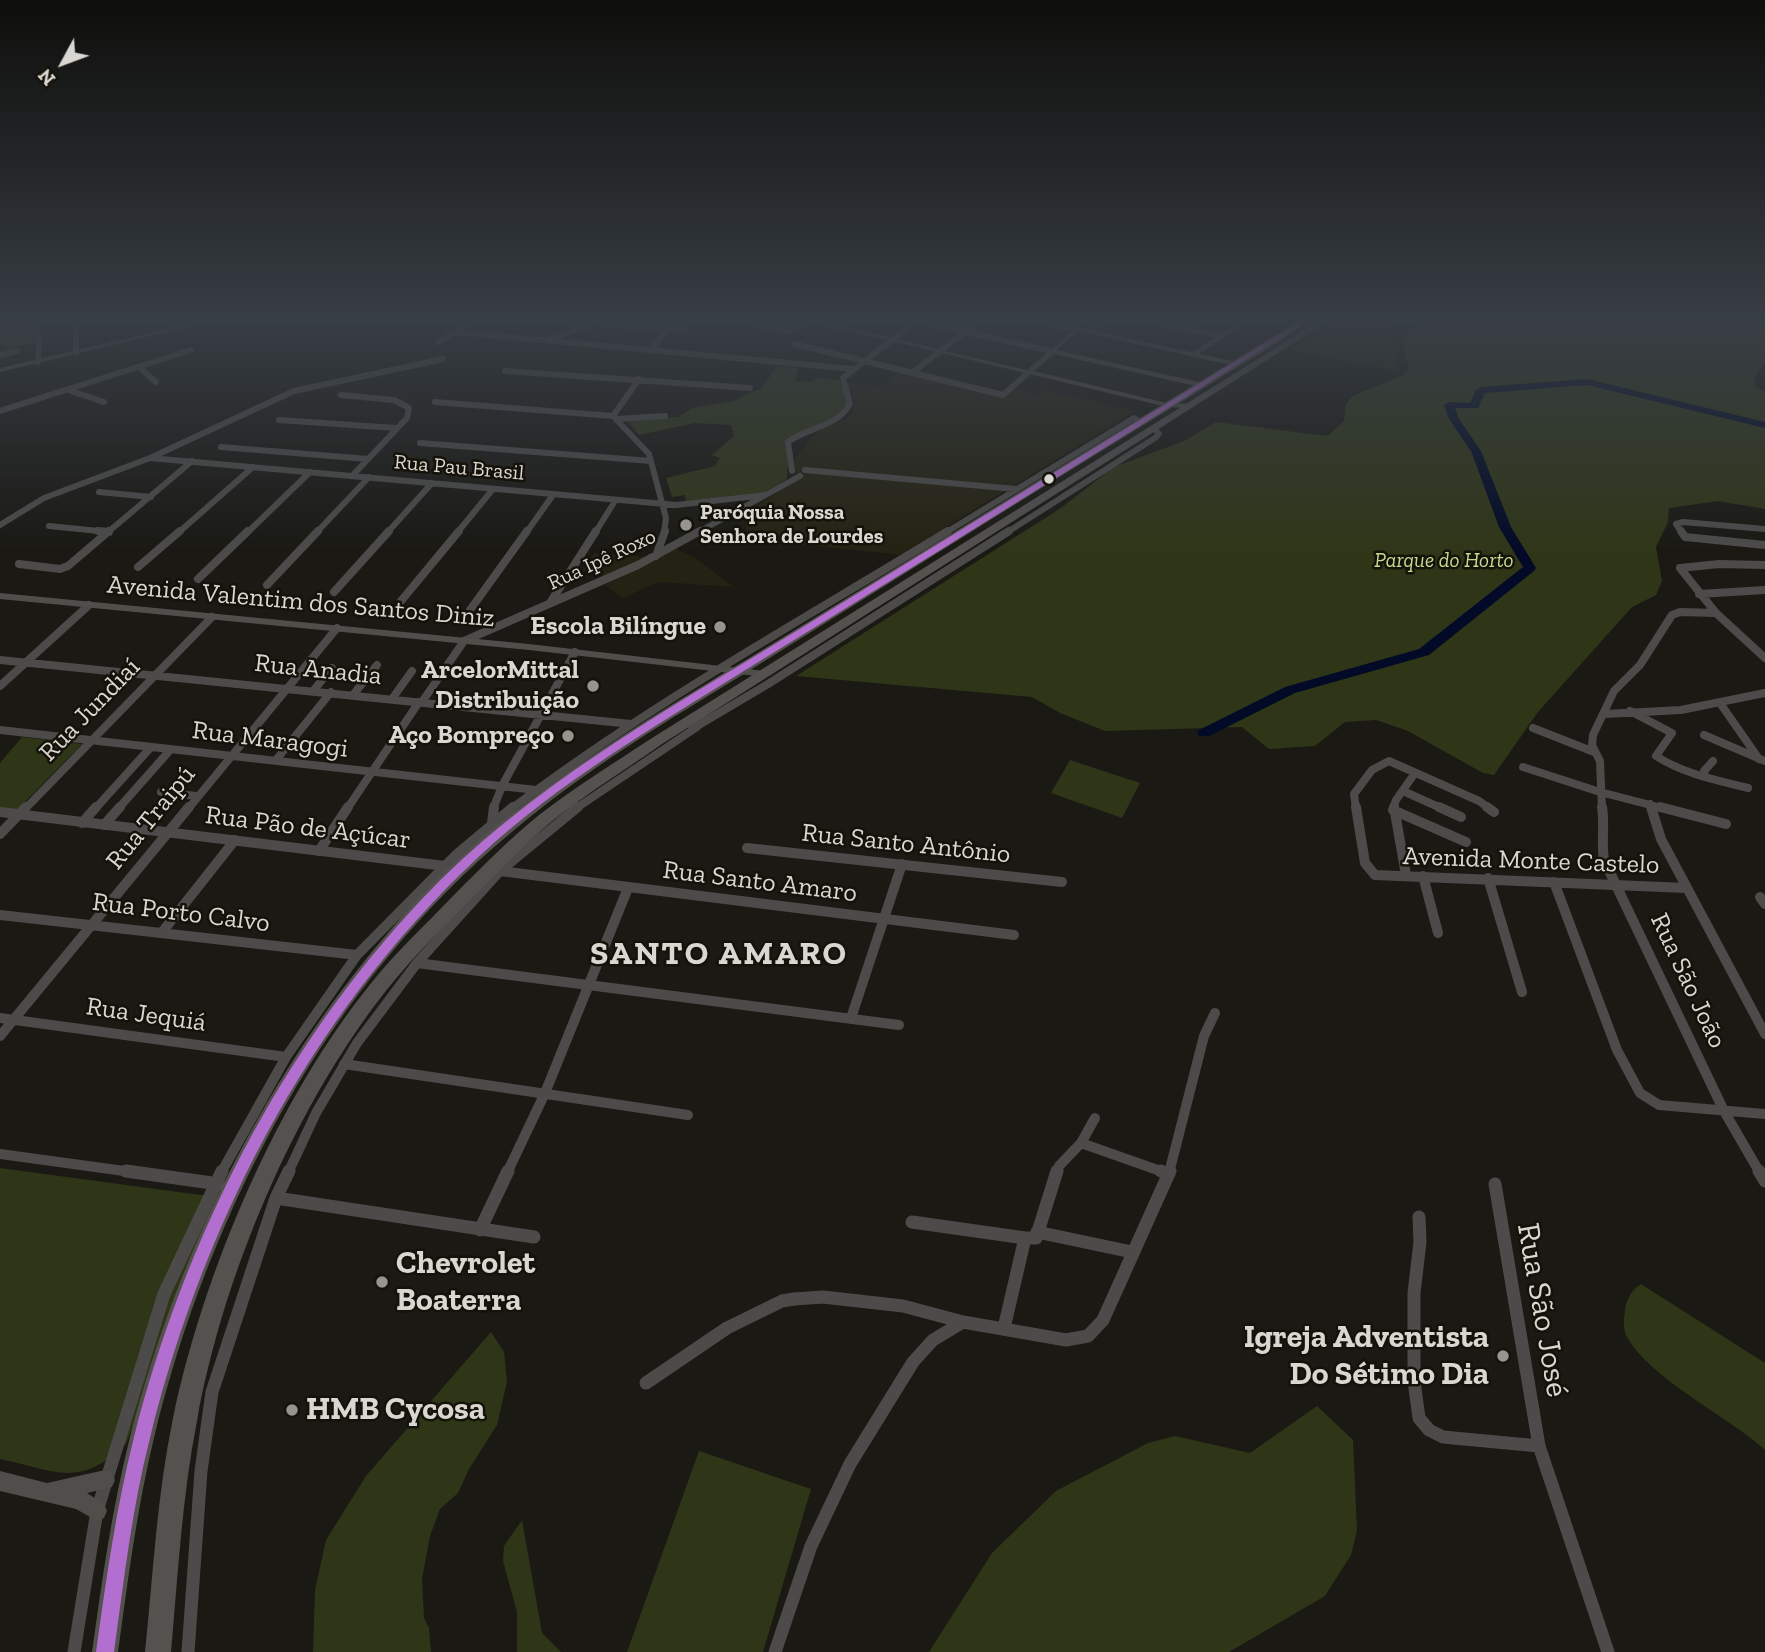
<!DOCTYPE html>
<meta charset="utf-8">
<style>
body{margin:0}
#map{position:relative;width:1765px;height:1652px;overflow:hidden;background:#1a1914;font-family:"Zilla Slab",serif}
canvas{display:block}
.north{position:absolute;left:28px;top:28px;width:70px;height:70px;-webkit-text-stroke:5px #141209;paint-order:stroke;rotate:229deg;font-size:19px;font-weight:700;line-height:28px;text-align:center;color:#d9d7d1}
.north::after{content:'';display:block;margin:auto;width:24px;height:32px;background:#d9d7d1;clip-path:polygon(50% 0,100% 100%,50% 72%,0 100%)}
</style>
<div id="map">
<canvas width="1765" height="1652"></canvas>
<div class="north">N</div>
</div>
<script>
const context = document.querySelector('canvas').getContext('2d');
context.lineJoin = 'round';
function fill(path, color) { context.fillStyle = color; context.fill(path, 'evenodd'); }
function trace(path, color, width, dash) { context.strokeStyle = color; context.lineWidth = width; context.lineCap = dash ? 'butt' : 'round'; context.setLineDash(dash || []); context.stroke(path); }
function write(font, color, halo, rows, align = 'center') {
  context.font = font + ' "Zilla Slab",serif'; context.lineWidth = 5; context.setLineDash([]); context.textBaseline = 'middle'; context.strokeStyle = halo; context.fillStyle = color; for (const [text, x, y, turn = 0] of rows) {
    context.save(); context.translate(x, y); context.rotate((+turn || 0) * Math.PI / 180); context.textAlign = isNaN(turn) ? turn : align; if (halo) context.strokeText(text, 0, 0); context.fillText(text, 0, 0); context.restore();
  }
}
const built = new Path2D(`
 M 1332,322 L 1374,322 L 1394,328 L 1400,344 L 1396,364 L 1400,372 L 1290,350 Z
 M 899,372 L 1006,396 L 1017,389 L 1040,395 L 1044,390 L 1135,411 L 901,555 L 748,539 L 744,515 L 796,480 L 794,459 L 819,430 L 846,419 L 853,411 L 855,402 L 852,393 L 845,383 L 881,386 Z
 M 676,549 L 697,559 L 734,587 L 659,582 L 623,598 L 605,585 Z
 M 594,553 L 647,557 L 608,576 L 583,570 Z`);
const green = new Path2D(`
 M 0,322 L 33,322 L 43,329 L 37,343 L 6,348 L 0,344 Z
 M 1435,322 L 1765,322 L 1765,362 L 1754,378 L 1756,387 L 1765,391 L 1765,509 L 1718,501 L 1669,508 L 1668,522 L 1656,547 L 1662,581 L 1656,595 L 1632,607 L 1538,712 L 1494,775 L 1483,773 L 1408,731 L 1376,720 L 1345,722 L 1315,746 L 1269,749 L 1242,727 L 1105,731 L 1060,713 L 1032,697 L 796,676 L 1061,508 L 1114,467 L 1184,441 L 1216,422 L 1328,436 L 1344,421 L 1346,404 L 1353,396 L 1403,375 L 1409,368 L 1405,354 L 1404,338 L 1410,330 Z
 M 777,366 L 798,368 L 795,381 L 810,382 L 816,378 L 840,380 L 849,405 C 837,425 803,428 785,443 L 788,461 L 787,479 L 765,492 L 686,501 L 685,495 L 672,497 L 666,478 L 715,466 L 720,458 L 712,455 L 734,436 L 731,425 L 695,423 L 639,435 L 627,421 L 679,417 L 692,408 L 735,401 L 751,392 L 761,389 Z
 M 22,737 L 82,744 L 17,810 L 0,808 L 0,763 Z
 M 1070,760 L 1140,783 L 1122,818 L 1051,793 Z
 M 0,1168 L 223,1198 L 126,1444 C 78,1489 58,1471 0,1459 Z
 M 1641,1284 L 1765,1363 L 1765,1450 C 1728,1416 1650,1379 1627,1337 C 1622,1328 1624,1319 1625,1310 C 1626,1300 1632,1289 1641,1284 Z
 M 491,1332 L 504,1352 L 507,1382 L 497,1425 L 469,1469 L 458,1493 L 440,1509 L 430,1536 L 422,1579 L 424,1618 L 429,1628 L 431,1652 L 313,1652 L 315,1590 L 326,1540 L 366,1476 Z
 M 1317,1406 L 1353,1440 L 1357,1530 L 1351,1555 L 1325,1596 L 1229,1652 L 929,1652 L 992,1553 L 1056,1491 L 1148,1443 L 1175,1436 L 1250,1453 Z
 M 699,1451 L 811,1489 L 763,1652 L 627,1652 Z
 M 522,1520 L 542,1633 L 561,1652 L 517,1652 L 517,1612 L 503,1561 L 504,1546 Z`);
const river = new Path2D(`
 M 1587,379 L 1765,422 L 1765,428 L 1587,385 L 1485,393 L 1478,408 L 1455,408 L 1459,419 L 1481,451 L 1511,527 L 1536,568 L 1534,571 L 1429,655 L 1295,693 L 1209,736 L 1199,736 L 1197,733 L 1199,730 L 1285,687 L 1419,649 L 1523,567 L 1499,527 L 1471,451 L 1449,419 L 1444,405 L 1449,402 L 1470,403 L 1476,390 L 1481,387 Z`);
const streetFar3 = new Path2D(`
 M 585,322 L 685,330
 M 750,322 L 789,331 L 806,322
 M 922,322 L 1051,351
 M 1046,322 L 1077,329
 M 1152,322 L 1221,336
 M 76,327 L 76,353
 M 1089,331 L 1099,322
 M 457,332 L 853,369
 M 548,340 L 591,324
 M 438,342 L 474,322
 M 795,344 L 1003,395 L 1029,372
 M 649,351 L 668,329
 M 0,355 L 17,351
 M 38,362 L 39,337
 M 140,368 L 156,382
 M 505,371 L 750,388
 M 912,373 L 939,352
 M 639,379 L 613,416 L 649,454 L 666,518 L 664,533
 M 68,390 L 104,402
 M 341,395 L 394,400 L 409,408 L 407,418 L 352,476
 M 435,402 L 613,416
 M 0,411 L 191,350
 M 616,419 L 665,416
 M 279,420 L 396,428
 M 420,443 L 651,461
 M 221,447 L 368,459
 M 150,458 L 676,505 L 765,495
 M 805,470 L 1016,489
 M 792,471 L 788,442 C 808,427 837,427 850,404 L 843,378 L 915,322
 M 99,492 L 151,497
 M 0,525 L 44,498 L 150,458 L 294,391 L 443,359
 M 49,526 L 109,532
 M 107,533 L 192,461
 M 178,533 L 253,467
 M 247,533 L 310,472
 M 316,533 L 369,477
 M 387,533 L 432,483
 M 457,533 L 493,489
 M 526,533 L 553,495
 M 595,533 L 615,501
 M 697,533 L 800,476
 M 945,533 L 1134,418 L 1141,422
 M 1006,533 L 1155,438 L 1159,434 L 1155,429
 M 1682,533 L 1676,524 L 1683,522 L 1765,529`);
const streetFar2 = new Path2D(`
 M 98,531 L 109,532
 M 1681,531 L 1685,537 L 1765,545
 M 656,556 L 665,531
 M 19,564 L 60,569 L 68,566 L 109,531
 M 1765,565 L 1719,564 L 1680,568 L 1716,613 L 1765,658
 M 138,567 L 180,531
 M 198,579 L 248,531
 M 267,585 L 318,531
 M 334,592 L 389,531
 M 1699,594 L 1765,590
 M 401,601 L 459,531
 M 550,603 L 596,531
 M 470,610 L 527,531
 M 0,660 L 631,724
 M 0,686 L 89,605
 M 313,691 L 332,668
 M 353,695 L 377,665
 M 392,699 L 412,671
 M 422,702 L 464,641 L 638,565 L 700,531
 M 1720,703 L 1759,759
 M 1630,711 L 1672,733 L 1656,756 C 1684,774 1716,780 1748,788
 M 1605,714 L 1681,710 L 1765,693
 M 1533,728 L 1594,752
 M 692,729 L 768,684 L 1009,531
 M 0,730 L 536,790
 M 1704,735 L 1765,761
 M 276,760 L 331,692
 M 1523,767 L 1600,792 L 1666,809
 M 1705,776 L 1704,771 L 1713,761
 M 1403,791 L 1443,809
 M 161,792 L 196,796
 M 1650,804 L 1652,809
 M 25,809 L 212,617
 M 95,809 L 151,747
 M 118,809 L 171,749
 M 188,809 L 337,628
 M 347,809 L 419,702
 M 493,809 L 502,786 L 575,652
 M 511,809 C 648,705 801,621 948,531
 M 575,809 L 697,727
 M 1356,809 L 1354,794 L 1372,770 L 1389,761 L 1479,801 L 1490,809
 M 1393,809 L 1396,800 L 1415,773
 M 1602,809 L 1600,761 L 1592,745 L 1593,735 L 1614,691 L 1640,665 L 1672,615 L 1680,612 L 1716,613`);
const streetFar1 = new Path2D(`
 M 1356,807 L 1365,863 L 1375,875 L 1686,888
 M 1394,807 L 1406,875
 M 1439,807 L 1461,817
 M 1487,807 L 1494,812
 M 1602,807 C 1605,825 1601,842 1604,860 L 1724,1111 L 1760,1173
 M 1651,807 L 1661,839 L 1765,1034
 M 1660,807 L 1726,824
 M 1393,810 L 1466,842
 M 0,812 L 445,866
 M 82,823 L 96,807
 M 492,823 L 494,807
 M 104,825 L 120,807
 M 0,834 L 26,807
 M 747,848 L 1062,882
 M 319,851 L 348,807
 M 500,871 L 1014,935
 M 1423,876 L 1438,933
 M 1488,878 L 1522,992
 M 1554,882 L 1617,1050 L 1640,1093 L 1659,1105 L 1765,1114
 M 1760,897 L 1765,904
 M 0,915 L 357,955
 M 163,931 L 235,840
 M 417,963 L 899,1025
 M 0,1018 L 286,1057
 M 851,1018 L 902,864
 M 0,1036 L 189,807
 M 344,1064 L 688,1115
 M 1081,1143 L 1166,1173
 M 0,1154 L 139,1173
 M 221,1173 L 286,1057 L 357,955 L 457,854 L 513,807
 M 288,1173 L 316,1113 L 357,1043 L 417,963 L 500,871 L 578,807
 M 507,1173 L 545,1093 L 628,888
 M 1057,1173 L 1059,1166 L 1081,1143 L 1095,1118
 M 1169,1173 L 1204,1036 L 1215,1013`);
const street = new Path2D(`
 M 126,1171 L 219,1184
 M 1161,1171 L 1169,1174
 M 1759,1171 L 1765,1181
 M 1495,1184 L 1539,1446 L 1608,1652
 M 276,1198 L 534,1237
 M 1419,1217 L 1420,1242 L 1414,1293 L 1414,1381 L 1419,1418 L 1429,1430 L 1443,1437 L 1539,1446
 M 912,1222 L 1025,1238
 M 480,1230 L 508,1171
 M 1037,1232 L 1132,1252
 M 1004,1328 L 1025,1238 L 1036,1238 L 1057,1171
 M 646,1383 L 727,1328 L 782,1301 L 794,1299 L 823,1297 L 903,1306 L 963,1322 L 1066,1340 L 1088,1336 L 1103,1320 L 1170,1171
 M 74,1652 L 97,1511 L 164,1294 L 222,1171
 M 188,1652 L 201,1471 L 212,1392 L 276,1198 L 289,1171
 M 775,1652 L 811,1546 L 850,1464 L 913,1362 L 933,1340 L 963,1322`);
const secondary = new Path2D(`
 M 197,322 L 210,322 L 0,372 L 0,368 Z
 M 812,322 L 824,322 L 938,349 L 974,322 L 982,322 L 945,351 L 1027,370 L 1077,327 L 1192,352 L 1240,322 L 1248,322 L 1199,354 L 1238,362 L 1239,364 L 1235,366 L 1078,331 L 1057,350 L 1203,383 L 1203,387 L 1200,387 L 1054,354 L 1034,371 L 1167,403 L 1194,404 L 1195,406 L 1191,408 L 1167,407 Z
 M 0,593 L 529,644 L 765,671 L 770,674 L 765,677 L 529,650 L 0,599 Z
 M 105,1470 L 112,1473 L 115,1480 L 112,1487 L 87,1493 L 104,1504 L 107,1511 L 104,1518 L 97,1521 L 76,1509 L 0,1491 L 0,1471 L 47,1483 Z`);
const highway = new Path2D(`
 M 1297,322 L 1307,322 C 1278,345 1243,363 1212,383 C 1153,419 1094,456 1035,492 C 939,552 843,612 747,672 C 667,721 585,770 513,831 C 329,983 210,1208 154,1438 C 137,1508 128,1580 118,1652 L 92,1652 C 102,1580 112,1508 130,1437 C 182,1238 277,1051 418,899 C 524,786 665,710 795,630 C 962,527 1129,425 1297,322 Z
 M 1317,322 L 1327,322 L 662,744 C 625,770 586,794 551,822 C 522,846 496,874 469,901 C 440,931 410,960 385,992 C 294,1108 223,1276 197,1421 C 182,1497 178,1575 171,1652 L 145,1652 C 153,1574 157,1495 173,1418 C 204,1271 277,1099 372,982 C 397,951 427,923 455,894 C 482,867 509,839 539,815 C 575,787 614,763 652,738 Z`);
const bus1 = new Path2D(`
 M 1299,322 L 1306,322 C 1286,336 1263,349 1242,362 C 1202,387 1162,412 1122,437 C 1001,512 881,587 760,661 C 672,716 573,773 495,842 C 320,998 206,1212 150,1438 C 132,1508 124,1580 114,1652 L 96,1652 C 106,1580 116,1508 134,1437 C 185,1239 280,1050 421,900 C 527,787 667,710 798,630 C 965,527 1132,425 1299,322 Z`);
const markers = [
 [1049,479,6,"#d9d7d1"],
 [686,525,7,"#96948f"],
 [720,627,7,"#96948f"],
 [593,686,7,"#96948f"],
 [568,736,7,"#96948f"],
 [382,1282,7,"#96948f"],
 [1503,1356,7,"#96948f"],
 [292,1410,7,"#96948f"]
];
const farStreetnames = [
 ["Rua Pau Brasil",459,468,5],
 ["Rua Ipê Roxo",602,560,-25]
];
const farPoinames = [
 ["Paróquia Nossa",700,513],
 ["Senhora de Lourdes",700,537]
];
const farParknames = [
 ["Parque do Horto",1444,561]
];
const streetNames = [
 ["Avenida Valentim dos Santos Diniz",301,602,5],
 ["Rua Anadia",318,670,6],
 ["Rua Jundiaí",90,710,-46],
 ["Rua Maragogi",270,740,7],
 ["Rua Traipú",151,818,-51],
 ["Rua Pão de Açúcar",308,828,7],
 ["Rua Santo Antônio",906,844,6],
 ["Avenida Monte Castelo",1531,861,2],
 ["Rua Santo Amaro",760,882,7],
 ["Rua Porto Calvo",181,913,7],
 ["Rua São João",1688,981,65],
 ["Rua Jequiá",146,1015,8]
];
const poiNames = [
 ["Escola Bilíngue",706,627],
 ["ArcelorMittal",579,671],
 ["Distribuição",579,701],
 ["Aço Bompreço",554,736]
];
const nearPoinames = [
 ["Chevrolet",396,1264],
 ["Boaterra",396,1301],
 ["Igreja Adventista",1489,1338,"right"],
 ["Do Sétimo Dia",1489,1375,"right"],
 ["HMB Cycosa",306,1410]
];
const nearStreetnames = [
 ["Rua São José",1542,1310,80]
];
const districtNames = [
 ["SANTO AMARO",719,955]
];
fill(built, '#242212');
fill(green, '#2f3618');
fill(river, '#020a27');
trace(streetFar3, '#4c4b4a', 6);
trace(streetFar2, '#4c4b4a', 8);
trace(streetFar1, '#4c4b4a', 10);
trace(street, '#4c4b4a', 13);
fill(secondary, '#504e4b');
fill(highway, '#54514f');
fill(bus1, '#b36fd0');
const sky = context.createLinearGradient(0, 0, 0, 553);
sky.addColorStop(0, '#0e0e0b');
sky.addColorStop(0.58, '#383e45');
sky.addColorStop(1, '#383e4500');
context.fillStyle = sky;
context.fillRect(0, 0, 1765, 553);
for (const [x, y, r, color] of markers) { const dot = new Path2D(); dot.arc(x, y, r, 0, 2 * Math.PI); context.fillStyle = color; context.fill(dot); trace(dot, '#141209', 2.5); }
write('21px', '#d9d7d1', '#141209', farStreetnames);
write('bold 21px', '#d9d7d1', '#141209', farPoinames, 'left');
write('italic 21px', '#c5d98f', '#141209', farParknames);
write('26px', '#d9d7d1', '#141209', streetNames);
write('bold 26px', '#d9d7d1', '#141209', poiNames, 'right');
write('bold 32px', '#d9d7d1', '#141209', nearPoinames, 'left');
write('32px', '#d9d7d1', '#141209', nearStreetnames);
context.letterSpacing = '2px';
write('bold 33px', '#d9d7d1', '#141209', districtNames);
context.letterSpacing = '0px';
</script>
